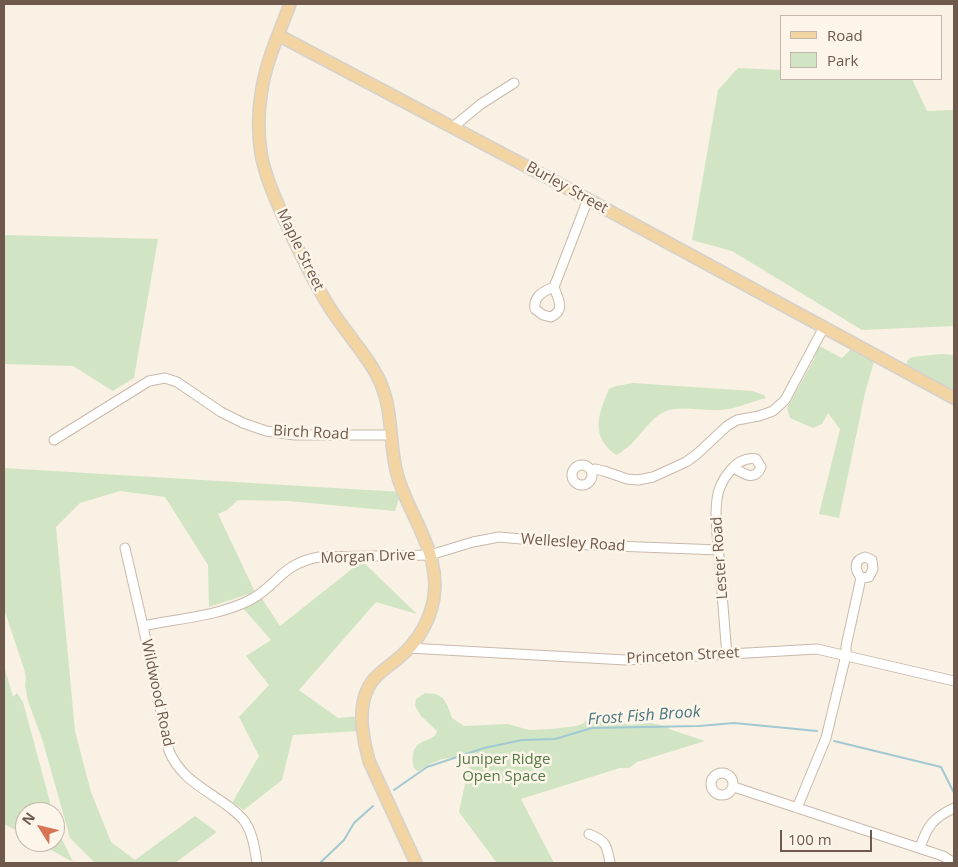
<!DOCTYPE html>
<style>
body{margin:0}
#map{position:relative;width:958px;height:867px;overflow:hidden;background:#f9f1e4;font-family:"Open Sans",sans-serif}
canvas{display:block}
.frame{position:absolute;inset:0;border:5px solid #6f594c;pointer-events:none}
.legend{position:absolute;left:780px;top:15px;width:162px;height:65px;box-sizing:border-box;background:#fdf5e9;border:1px solid #c4b7aa;margin:0;padding:6px 9px;list-style:none;font-size:15px;color:#6f594c}
.legend li{display:flex;align-items:center;gap:10px;height:25px}
.legend b{width:25px;border:1px solid #c4b7aa}
.north{position:absolute;left:15px;top:802px;width:50px;height:50px;box-sizing:border-box;background:#fdf5e9;border:1px solid #c4b7aa;border-radius:50%;rotate:306deg;font-size:14px;font-weight:700;line-height:20px;text-align:center;color:#6f594c}
.north::after{content:'';display:block;margin:auto;width:18px;height:22px;background:#d77455;clip-path:polygon(50% 0,100% 100%,50% 72%,0 100%)}
.scale{position:absolute;left:780px;top:830px;width:92px;height:22px;box-sizing:border-box;border:2px solid #6f594c;border-top:0;padding-left:6px;font-size:15px;line-height:18px;white-space:nowrap;color:#6f594c;-webkit-text-stroke:4px #fdf5e9;paint-order:stroke}
</style>
<div id="map">
<canvas width="958" height="867"></canvas>
<div class="frame"></div>
<ul class="legend">
<li><b style="height:6px;background:#f2d5a2"></b>Road</li>
<li><b style="height:14px;background:#d1e5c4"></b>Park</li>
</ul>
<div class="north">N</div>
<div class="scale">100 m</div>
</div>
<script>
const context = document.querySelector('canvas').getContext('2d');
context.lineJoin = 'round';
function fill(path, color) { context.fillStyle = color; context.fill(path, 'evenodd'); }
function trace(path, color, width, dash) { context.strokeStyle = color; context.lineWidth = width; context.lineCap = dash ? 'butt' : 'round'; context.setLineDash(dash || []); context.stroke(path); }
function write(font, color, halo, rows, align = 'center') {
  context.font = font + ' "Open Sans",sans-serif'; context.lineWidth = 5; context.setLineDash([]); context.textBaseline = 'middle'; context.strokeStyle = halo; context.fillStyle = color; for (const [text, x, y, turn = 0] of rows) {
    context.save(); context.translate(x, y); context.rotate((+turn || 0) * Math.PI / 180); context.textAlign = isNaN(turn) ? turn : align; if (halo) context.strokeText(text, 0, 0); context.fillText(text, 0, 0); context.restore();
  }
}
const green = new Path2D(`
 M 738,68 L 782,70 L 782,79 L 912,79 L 927,111 L 954,110 L 954,326 L 862,330 L 732,251 L 692,240 L 718,90 Z
 M 4,235 L 158,239 L 134,378 L 113,391 L 73,366 L 4,364 Z
 M 819,346 L 842,358 L 854,346 L 875,358 L 865,393 L 839,518 L 819,514 L 840,429 L 828,413 L 822,424 L 813,428 L 790,418 L 787,408 L 813,361 Z
 M 941,354 L 954,355 L 954,391 L 945,389 L 907,365 L 907,361 L 912,357 Z
 M 633,383 L 752,391 L 764,395 L 766,398 C 750,402 734,410 718,410 C 702,411 679,405 664,412 C 647,420 637,445 616,455 C 590,436 598,415 609,389 L 616,386 Z
 M 4,468 L 401,492 L 395,511 L 288,501 L 238,500 L 227,510 L 218,514 L 255,592 L 209,607 L 208,565 L 165,497 L 120,491 L 80,503 L 56,527 L 75,731 L 91,792 L 111,842 L 135,860 L 195,816 L 217,832 L 175,863 L 95,863 L 70,838 L 43,742 L 28,701 L 25,686 L 26,678 L 24,669 L 4,609 Z
 M 362,561 L 417,614 L 376,602 L 299,690 L 338,718 L 358,716 L 358,731 L 293,735 L 282,780 L 244,810 L 232,803 L 259,756 L 239,717 L 269,685 L 246,656 L 271,640 L 243,608 L 261,597 L 280,626 Z
 M 4,666 L 13,697 L 17,693 L 23,702 L 50,802 L 50,812 L 25,812 L 25,835 L 4,824 Z
 M 425,693 L 436,694 L 443,698 L 448,707 L 452,718 L 464,726 L 508,724 L 529,730 L 551,729 L 577,726 L 584,723 L 589,718 L 597,717 L 630,725 L 651,723 L 669,727 L 669,729 L 705,741 L 637,762 L 629,768 L 620,768 L 521,799 L 554,863 L 497,863 L 459,812 L 470,761 C 453,753 435,760 420,770 L 417,771 L 414,768 C 407,734 435,745 437,731 L 421,716 L 415,706 L 416,699 Z
 M 55,824 L 61,832 L 60,835 L 73,862 L 37,842 L 55,842 Z`);
const stream = new Path2D(`
 M 834,741 L 941,767 L 954,793
 M 394,790 L 427,767 L 484,748 L 522,740 L 555,739 L 592,728 L 699,726 L 734,723 L 817,731
 M 320,863 L 344,840 L 354,823 L 373,806`);
const minor = new Path2D(`
 M 453,127 L 481,104 L 514,83
 M 554,287 C 544,291 533,296 535,309 L 543,315 L 551,317 C 566,310 558,299 554,287 L 588,199
 M 54,440 L 149,381 L 165,378 L 177,382 L 221,412 L 243,423 L 266,431 L 295,435 L 390,435
 M572 475a10 10 0 1 1 20 0a10 10 0 1 1-20 0Z
 M 592,471 L 595,469 L 604,471 L 627,479 L 638,480 L 653,477 L 686,462 L 697,454 L 727,426 L 737,420 L 759,416 L 773,411 L 785,400 L 824,327
 M 125,548 L 143,626 L 169,751 C 181,779 205,789 228,806 C 234,811 241,816 245,822 C 253,834 255,850 257,863
 M 143,626 C 176,619 218,616 248,601 C 277,587 280,564 319,557 L 430,555 L 473,542 L 499,537 L 589,545 L 719,550
 M 408,648 L 626,660 L 817,649 L 954,681
 M 727,654 C 724,622 722,589 719,557 C 718,539 714,518 717,499 C 719,482 736,455 756,459 L 761,467 C 755,482 744,474 734,468
 M711 784a11 11 0 1 1 22 0a11 11 0 1 1-22 0Z
 M 734,787 L 943,856 L 954,863
 M 797,808 L 826,738 L 846,655 L 846,646 L 861,578 C 855,570 853,560 865,557 L 872,560 L 873,569 L 869,577 L 861,578
 M 589,834 C 606,841 607,845 610,863
 M 920,848 C 927,826 933,818 954,808`);
const major = new Path2D(`
 M 290,4 C 279,34 265,63 261,95 C 258,114 258,134 261,153 C 265,177 276,200 286,223 C 299,252 313,281 330,308 C 345,332 370,358 381,384 C 393,412 389,444 397,474 C 405,504 425,531 432,562 C 441,597 428,632 401,656 C 390,666 375,674 368,688 C 357,710 363,738 369,761 L 416,863
 M 278,35 L 556,182 L 954,398`);
const streetNames = [
 ["Burley Street",567,188,29],
 ["Maple Street",300,250,64],
 ["Birch Road",311,433,3],
 ["Wellesley Road",573,543,4],
 ["Morgan Drive",368,557,-2],
 ["Lester Road",720,558,-94],
 ["Princeton Street",683,656,-3],
 ["Wildwood Road",157,693,78]
];
const parkNames = [
 ["Juniper Ridge",504,760],
 ["Open Space",504,777]
];
const waterNames = [
 ["Frost Fish Brook",644,716,-4]
];
fill(green, '#d1e5c4');
trace(stream, '#a2c9d1', 2);
trace(minor, '#c9b9ab', 11);
trace(major, '#d7d1cd', 14);
trace(minor, '#fff', 9);
trace(major, '#f2d5a2', 11);
write('15px', '#6f594c', '#fdf5e9', streetNames);
write('15px', '#567a49', '#fdf5e9', parkNames);
write('italic 16px', '#487680', '#fdf5e9', waterNames);
</script>
